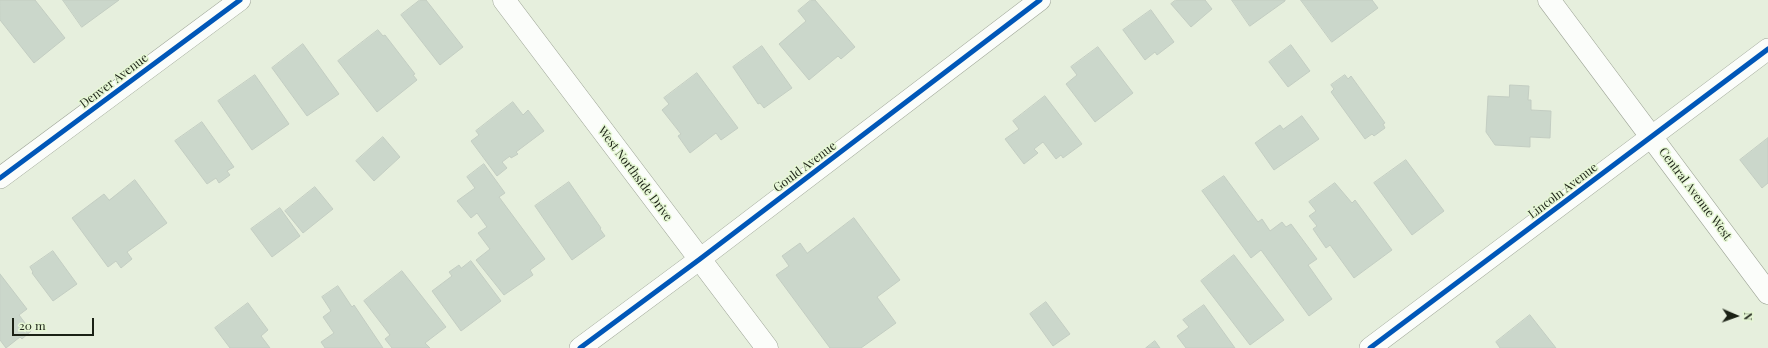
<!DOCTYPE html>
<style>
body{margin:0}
#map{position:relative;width:1768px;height:348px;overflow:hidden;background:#e6efdd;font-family:"Playfair Display",serif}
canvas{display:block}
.north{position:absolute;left:1716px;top:296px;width:40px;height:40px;-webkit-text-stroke:3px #e6f7d5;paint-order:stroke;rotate:92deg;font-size:11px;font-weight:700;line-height:16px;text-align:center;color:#1b2115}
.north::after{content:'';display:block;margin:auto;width:14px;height:18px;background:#1b2115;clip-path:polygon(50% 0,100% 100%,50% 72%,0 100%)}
.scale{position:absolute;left:12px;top:318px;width:82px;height:18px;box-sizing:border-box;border:2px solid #1b2115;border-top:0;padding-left:5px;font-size:12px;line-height:14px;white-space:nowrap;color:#1b2115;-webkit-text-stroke:3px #e6f7d5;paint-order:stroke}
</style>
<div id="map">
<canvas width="1768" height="348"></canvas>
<div class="north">N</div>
<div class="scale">20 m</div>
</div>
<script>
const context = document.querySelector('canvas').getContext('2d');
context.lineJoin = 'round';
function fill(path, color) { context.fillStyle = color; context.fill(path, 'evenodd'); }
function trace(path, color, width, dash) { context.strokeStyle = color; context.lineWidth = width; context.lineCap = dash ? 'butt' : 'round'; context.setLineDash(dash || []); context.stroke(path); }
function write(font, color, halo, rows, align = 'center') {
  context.font = font + ' "Playfair Display",serif'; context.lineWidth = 3; context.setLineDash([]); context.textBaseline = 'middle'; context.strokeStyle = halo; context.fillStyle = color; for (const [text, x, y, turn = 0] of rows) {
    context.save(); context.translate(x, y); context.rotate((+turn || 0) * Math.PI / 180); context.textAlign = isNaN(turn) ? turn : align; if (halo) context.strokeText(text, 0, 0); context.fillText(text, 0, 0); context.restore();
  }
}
const building = new Path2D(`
 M 0,0 L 35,0 L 65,38 L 34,63 L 0,20 Z
 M 63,0 L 119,0 L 82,27 Z
 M 420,0 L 426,0 L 463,47 L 440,65 L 401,15 Z
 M 811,0 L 815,0 L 855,47 L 841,59 L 838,56 L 809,80 L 779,44 L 806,21 L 798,11 Z
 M 1176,0 L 1205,0 L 1212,9 L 1191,27 L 1171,4 Z
 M 1232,0 L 1285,0 L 1285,1 L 1250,26 Z
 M 1301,0 L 1372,0 L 1378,8 L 1332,42 Z
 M 1151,10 L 1174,42 L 1157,55 L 1155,52 L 1145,60 L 1123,30 Z
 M 378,30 L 383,36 L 385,35 L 415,74 L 413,75 L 417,80 L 377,112 L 338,61 Z
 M 303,44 L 339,94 L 307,116 L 272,68 Z
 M 1291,45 L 1310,71 L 1288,87 L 1269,62 Z
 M 762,46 L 792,88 L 764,108 L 760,103 L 758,104 L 733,67 Z
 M 1098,47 L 1133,93 L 1095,122 L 1066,84 L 1077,75 L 1071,67 Z
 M 697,73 L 738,128 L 721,140 L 716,133 L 690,153 L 678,136 L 681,134 L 662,110 L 669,104 L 664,98 Z
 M 255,75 L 289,124 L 252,150 L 218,101 Z
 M 1345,75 L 1348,79 L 1351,76 L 1385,123 L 1383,124 L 1385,128 L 1374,136 L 1372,134 L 1365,139 L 1331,92 L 1334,89 L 1331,85 Z
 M 1510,85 L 1529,86 L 1528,100 L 1531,100 L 1531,110 L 1551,111 L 1550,138 L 1530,137 L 1530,147 L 1495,145 L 1486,132 L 1488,96 L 1509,97 Z
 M 1045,96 L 1082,144 L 1063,158 L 1061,155 L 1056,159 L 1043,142 L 1034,149 L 1038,153 L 1024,164 L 1005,139 L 1019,129 L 1013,121 Z
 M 513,102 L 523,115 L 528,110 L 544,131 L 516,152 L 518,154 L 511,158 L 510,156 L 502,162 L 507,168 L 497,176 L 471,141 L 479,135 L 476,131 Z
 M 1302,116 L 1319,139 L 1274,170 L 1255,143 L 1280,125 L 1283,129 Z
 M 202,122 L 234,167 L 227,171 L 230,175 L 219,183 L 216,178 L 207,184 L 175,141 Z
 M 383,137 L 400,157 L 374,181 L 356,161 Z
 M 1768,138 L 1768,183 L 1762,188 L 1740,160 Z
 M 1406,160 L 1444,211 L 1412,235 L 1374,183 Z
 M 484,164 L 505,193 L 499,197 L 545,259 L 530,270 L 533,275 L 504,295 L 476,260 L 490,249 L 478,233 L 487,227 L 477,213 L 471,218 L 457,201 L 475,188 L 467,177 Z
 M 1224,176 L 1258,222 L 1262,219 L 1270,231 L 1282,222 L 1286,227 L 1291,224 L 1317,259 L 1308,265 L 1332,299 L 1309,316 L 1261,250 L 1251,258 L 1202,191 Z
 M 135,180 L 167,223 L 127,252 L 132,259 L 121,268 L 116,261 L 108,267 L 72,218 L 104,194 L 109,200 Z
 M 569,182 L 601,228 L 600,229 L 605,236 L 572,260 L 535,206 Z
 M 1335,183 L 1352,203 L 1355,200 L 1392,250 L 1354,278 L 1330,245 L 1326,248 L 1313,229 L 1317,226 L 1309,216 L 1316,211 L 1309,202 Z
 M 315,187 L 333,209 L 303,233 L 285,211 Z
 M 280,208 L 300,236 L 272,257 L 251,229 Z
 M 854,218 L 900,280 L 877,297 L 896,323 L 861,348 L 830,348 L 776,275 L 789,266 L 782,256 L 800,243 L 807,253 Z
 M 53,251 L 77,284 L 53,301 L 32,273 L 33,272 L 30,267 Z
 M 1234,255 L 1284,320 L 1250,345 L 1201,281 Z
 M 471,261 L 501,301 L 461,331 L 432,291 L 452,276 L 449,272 L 459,265 L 461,268 Z
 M 402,271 L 446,327 L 425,343 L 430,348 L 392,348 L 385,339 L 390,335 L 364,301 Z
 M 0,274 L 27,309 L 19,315 L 31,331 L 22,339 L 20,337 L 6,348 L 0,340 Z
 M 338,286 L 352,307 L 354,305 L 383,348 L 325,348 L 321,342 L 334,333 L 323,317 L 331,311 L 322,297 Z
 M 1046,302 L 1070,334 L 1053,346 L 1030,314 Z
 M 248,303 L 268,330 L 261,336 L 270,348 L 230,348 L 215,328 Z
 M 1204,305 L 1235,348 L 1186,348 L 1177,336 L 1189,327 L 1183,320 Z
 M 1530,315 L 1556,348 L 1500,348 L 1496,342 Z
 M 1155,341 L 1160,348 L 1146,348 Z`);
const minor = new Path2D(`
 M 0,178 L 240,0
 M 580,348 L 700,259 L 1040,0
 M 1370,348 L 1768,49`);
const tertiary = new Path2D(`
 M 1549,0 L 1768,293`);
const secondary = new Path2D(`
 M 504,0 L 767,348`);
const cycleway = new Path2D(`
 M 0,178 L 240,0
 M 580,348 L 700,259 L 1040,0
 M 1370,348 L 1768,49`);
const streetNames = [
 ["Denver Avenue",114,81,-37],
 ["Gould Avenue",805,167,-37],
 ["West Northside Drive",635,174,53],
 ["Lincoln Avenue",1563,191,-37],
 ["Central Avenue West",1695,194,53]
];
fill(building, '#cbd7cb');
trace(building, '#c3cdc2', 1);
trace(minor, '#9da496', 22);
trace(tertiary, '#9da496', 23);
trace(secondary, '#9da496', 23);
trace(minor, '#fbfdfa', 21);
trace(tertiary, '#fbfdfa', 22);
trace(secondary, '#fbfdfa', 22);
trace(cycleway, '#0057b8', 5);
write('12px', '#1b2115', '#e6f7d5', streetNames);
</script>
